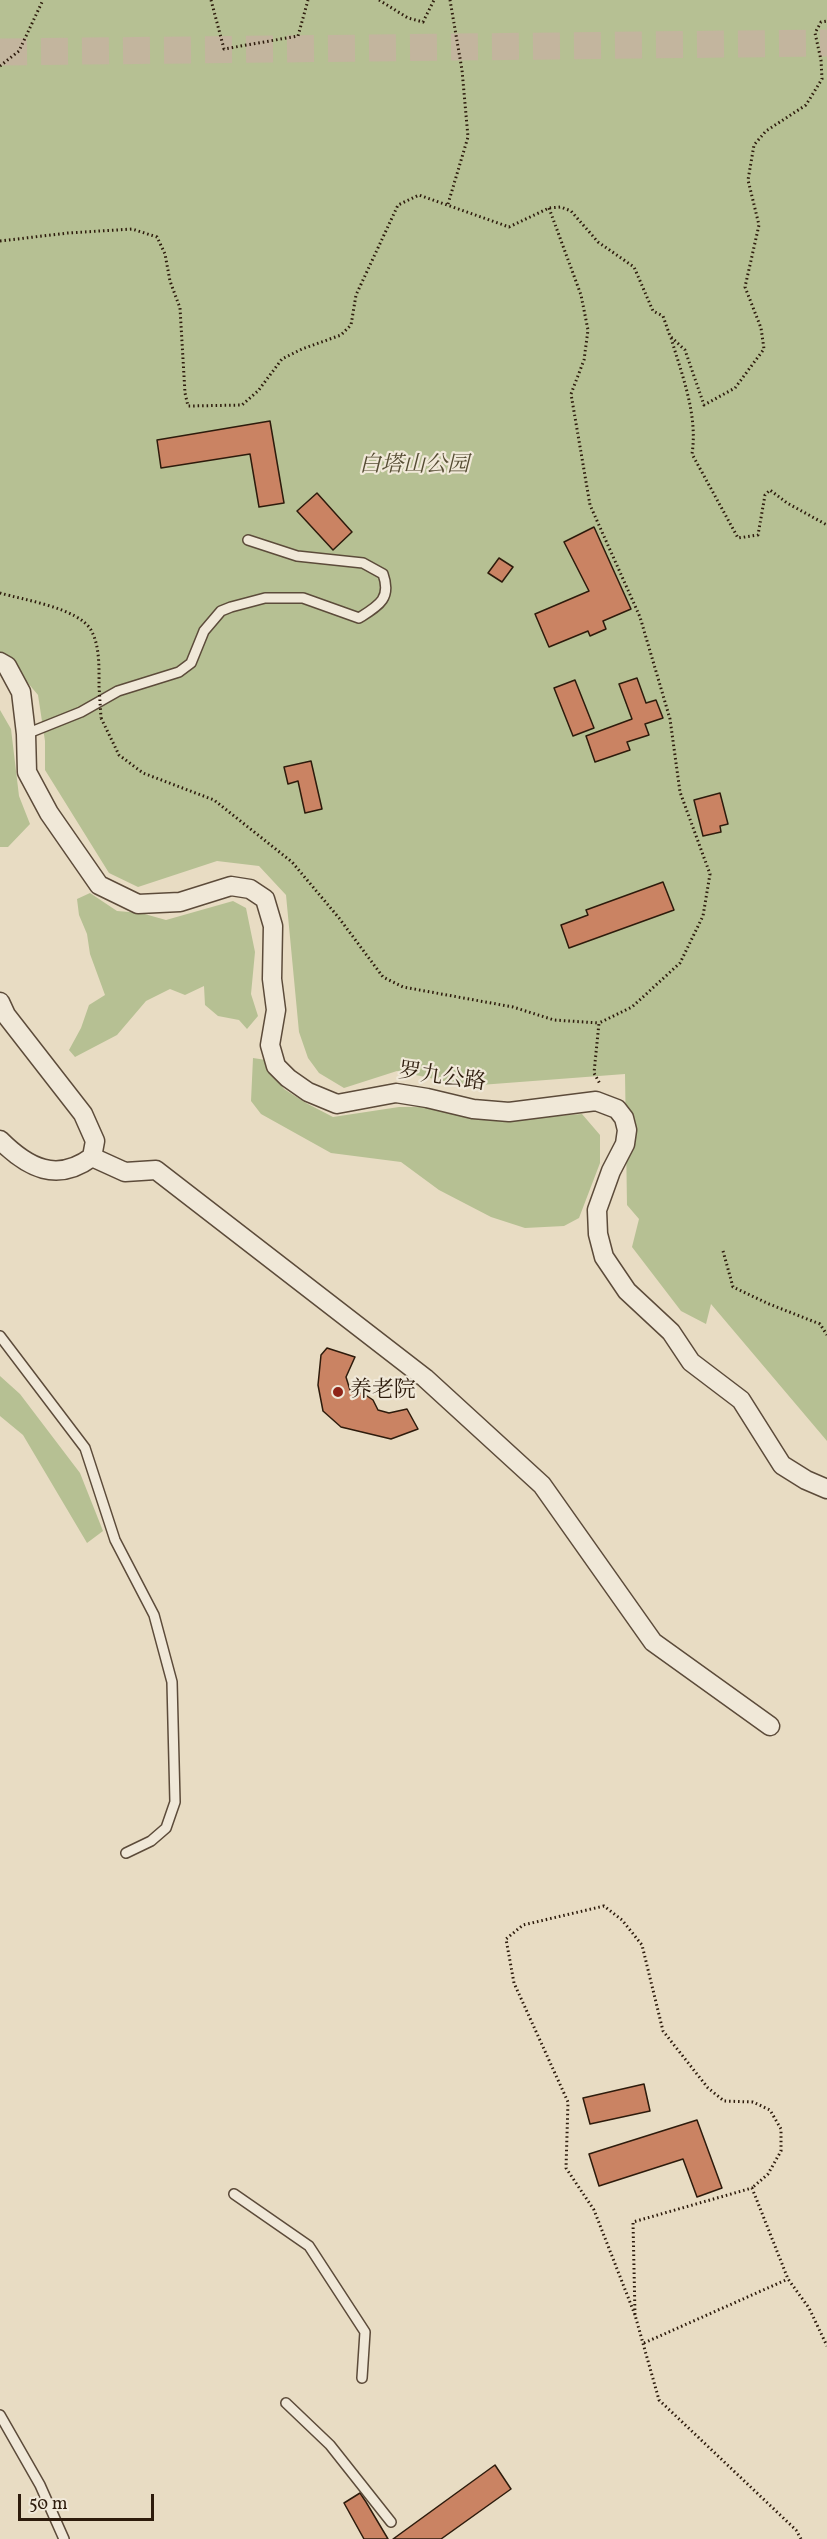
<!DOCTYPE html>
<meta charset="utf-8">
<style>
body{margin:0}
#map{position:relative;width:827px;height:2539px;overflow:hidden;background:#e8dcc3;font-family:Vollkorn,serif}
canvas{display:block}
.scale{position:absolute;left:18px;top:2494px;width:136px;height:27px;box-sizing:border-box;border:3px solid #2d1b0c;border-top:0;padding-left:8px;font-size:18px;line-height:21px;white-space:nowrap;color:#2d1b0c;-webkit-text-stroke:4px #f0e8d8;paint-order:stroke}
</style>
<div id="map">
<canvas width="827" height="2539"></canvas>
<div class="scale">50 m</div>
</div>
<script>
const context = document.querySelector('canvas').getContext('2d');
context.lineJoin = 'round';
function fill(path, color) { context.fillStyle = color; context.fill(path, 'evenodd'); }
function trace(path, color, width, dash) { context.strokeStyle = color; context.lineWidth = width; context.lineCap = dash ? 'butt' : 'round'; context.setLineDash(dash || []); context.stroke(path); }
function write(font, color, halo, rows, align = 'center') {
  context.font = font + ' Vollkorn,"Noto Serif SC",serif'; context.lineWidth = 4.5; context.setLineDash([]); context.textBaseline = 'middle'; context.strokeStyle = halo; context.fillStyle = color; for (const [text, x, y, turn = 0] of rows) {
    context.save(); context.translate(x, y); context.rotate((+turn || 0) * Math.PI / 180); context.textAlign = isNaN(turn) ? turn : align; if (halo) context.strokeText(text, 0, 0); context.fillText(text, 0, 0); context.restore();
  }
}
const green = new Path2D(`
 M 0,0 L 827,0 L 827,1441 L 711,1304 L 706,1324 L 681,1311 L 632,1247 L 639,1219 L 627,1205 L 625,1074 L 467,1086 L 397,1071 L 344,1088 L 319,1073 L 308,1058 L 299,1032 L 286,895 L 259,866 L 217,861 L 138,887 L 109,873 L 45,770 L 45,741 L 38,695 L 6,657 L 0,654 Z
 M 0,710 L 11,729 L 19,796 L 30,824 L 8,847 L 0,847 Z
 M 90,893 L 117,911 L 141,913 L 166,920 L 233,901 L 246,908 L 255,952 L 251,994 L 258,1016 L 247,1029 L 239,1020 L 218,1016 L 205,1005 L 204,986 L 185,995 L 170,989 L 146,1001 L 117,1035 L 75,1057 L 69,1050 L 81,1028 L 89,1005 L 105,995 L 90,954 L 87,934 L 79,915 L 77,899 Z
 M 253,1058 L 266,1060 L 284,1089 L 306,1103 L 333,1117 L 399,1107 L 430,1107 L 469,1117 L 498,1121 L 582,1114 L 600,1135 L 600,1163 L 579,1218 L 564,1226 L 525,1228 L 491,1217 L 439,1190 L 401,1162 L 331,1153 L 261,1114 L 251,1101 Z
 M 0,1376 L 20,1394 L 80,1473 L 103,1531 L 87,1543 L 23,1435 L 0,1416 Z`);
const building = new Path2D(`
 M 270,421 L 284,503 L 259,507 L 250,454 L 161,468 L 157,440 Z
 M 317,493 L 352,532 L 333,550 L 297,511 Z
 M 594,527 L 631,609 L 603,621 L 606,629 L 590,636 L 588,631 L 549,647 L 535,614 L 589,591 L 564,542 Z
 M 499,558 L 513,567 L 502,582 L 488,573 Z
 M 637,678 L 646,703 L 656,700 L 663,718 L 645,724 L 649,735 L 627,742 L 630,750 L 595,762 L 586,736 L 632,719 L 619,684 Z
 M 575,680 L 594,728 L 573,736 L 554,688 Z
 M 311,761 L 322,809 L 305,813 L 298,781 L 288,784 L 284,767 Z
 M 720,793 L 728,824 L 720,826 L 721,832 L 703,836 L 694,800 Z
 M 663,882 L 674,910 L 569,948 L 561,925 L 588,915 L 586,910 Z
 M 327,1348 L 355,1357 L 346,1377 L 350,1390 L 364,1394 L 373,1400 L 378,1410 L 389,1413 L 407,1409 L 418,1429 L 391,1439 L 341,1427 L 323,1411 L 318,1385 L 321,1355 Z
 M 644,2084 L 650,2111 L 590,2124 L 583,2098 Z
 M 697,2120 L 722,2188 L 697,2197 L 683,2159 L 599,2186 L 589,2154 Z
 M 495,2465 L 511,2489 L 441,2539 L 393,2539 Z
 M 360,2493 L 366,2502 L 388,2539 L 364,2539 L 344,2503 Z`);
const primaryTunnel = new Path2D(`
 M 0,52 L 827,43`);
const path = new Path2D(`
 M 211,0 L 224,49 L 298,36 L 308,0
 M 379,0 L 408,18 L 423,22 L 434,0
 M 0,66 L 19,51 L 43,0
 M 448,204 L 468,137 L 462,70 L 450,0
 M 549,208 L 581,295 L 588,330 L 584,360 L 571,394 L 590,505 L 640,617 L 670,719 L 680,792 L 710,874 L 703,916 L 680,963 L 632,1007 L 599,1023 L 594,1073 L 600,1084
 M 0,241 L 68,233 L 132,229 L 157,237 L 165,254 L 170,281 L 180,308 L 185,393 L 188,406 L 242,405 L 258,391 L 282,359 L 302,349 L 341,335 L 351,325 L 356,295 L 398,205 L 419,195 L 509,227 L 549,208 L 561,207 L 571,211 L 598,242 L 634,267 L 653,311 L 663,316 L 670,336 L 685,350 L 704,405 L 735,388 L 764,349 L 761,328 L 745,287 L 759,225 L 748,180 L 754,145 L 766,131 L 806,105 L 822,79 L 821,60 L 815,33 L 821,22 L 827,21
 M 671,338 C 682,375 698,415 692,454 L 738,538 L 758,535 L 765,495 L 770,490 L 787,503 L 827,525
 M 0,593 C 24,600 78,608 91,630 C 100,646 99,668 99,686
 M 101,718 L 119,755 L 143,773 L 214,800 L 292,862 L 339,918 L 383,977 L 403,987 L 513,1007 L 554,1020 L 599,1023
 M 723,1251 L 733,1287 L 769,1304 L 820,1324 L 827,1335
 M 635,2315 L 594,2210 L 566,2168 L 568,2102 L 514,1983 L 506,1939 L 523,1925 L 604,1906 L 622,1920 L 642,1945 L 663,2031 L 708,2088 L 724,2101 L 753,2102 L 770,2110 L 781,2129 L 781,2151 L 768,2174 L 752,2188
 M 644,2343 L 788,2279
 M 801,2539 L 796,2530 L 659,2400 L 635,2315 L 633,2222 L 752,2188 L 788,2279 L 809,2308 L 827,2346`);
const service = new Path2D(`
 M 26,734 L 81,712 L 118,691 L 179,672 L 191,663 L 204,631 L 221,611 L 231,607 L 265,598 L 303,598 L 359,618 C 378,606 392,599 383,574 L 363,563 L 297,556 L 248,540
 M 0,1336 L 85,1448 L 115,1540 L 154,1615 L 172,1682 L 175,1802 L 166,1828 L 151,1841 L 126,1853
 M 234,2194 L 309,2246 L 365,2332 L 362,2378
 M 286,2403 L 330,2445 L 391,2522
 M 0,2415 L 40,2485 L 64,2539`);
const minor = new Path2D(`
 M 0,662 L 7,666 L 21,692 L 26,734 L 27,772 L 49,813 L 99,885 L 138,904 L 180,902 L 231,886 L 250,889 L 265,899 L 273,926 L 272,979 L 276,1010 L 270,1045 L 276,1066 L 288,1078 L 308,1092 L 337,1104 L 396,1093 L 427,1098 L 473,1109 L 509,1112 L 596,1101 L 617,1109 L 624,1118 L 627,1130 L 625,1144 L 611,1171 L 597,1210 L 598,1234 L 604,1257 L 627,1291 L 671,1332 L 691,1362 L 741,1400 L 782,1465 L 806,1480 L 827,1489
 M 0,1002 L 6,1015 L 83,1114 L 95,1141 L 92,1157 C 57,1183 28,1168 0,1140
 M 92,1157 L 125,1172 L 156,1170 L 425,1378 L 542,1485 L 653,1642 L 770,1726`);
const pathBridge = new Path2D(`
 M 99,686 L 101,718`);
const markers = [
 [338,1392,6,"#8f2418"]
];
const parkNames = [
 ["白塔山公园",414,467]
];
const streetNames = [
 ["罗九公路",442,1079,8]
];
const poiNames = [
 ["养老院",350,1392]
];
fill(green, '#b6c093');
fill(building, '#ca8363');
trace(building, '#2d1b0c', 1.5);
trace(primaryTunnel, '#c3b59e', 27, [27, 14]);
trace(service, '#5c4b3a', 12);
trace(minor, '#5c4b3a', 21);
trace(path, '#2d1b0c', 3, [1.5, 3]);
trace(service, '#f0e8d8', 9);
trace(minor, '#f0e8d8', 18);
trace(pathBridge, '#2d1b0c', 3, [1.5, 3]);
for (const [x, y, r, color] of markers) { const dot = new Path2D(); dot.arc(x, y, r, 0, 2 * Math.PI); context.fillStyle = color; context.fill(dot); trace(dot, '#f0e8d8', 2); }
write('italic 22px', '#564d34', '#f0e8d8', parkNames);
write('22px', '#2d1b0c', '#f0e8d8', streetNames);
write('22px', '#2d1b0c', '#f0e8d8', poiNames, 'left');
</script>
